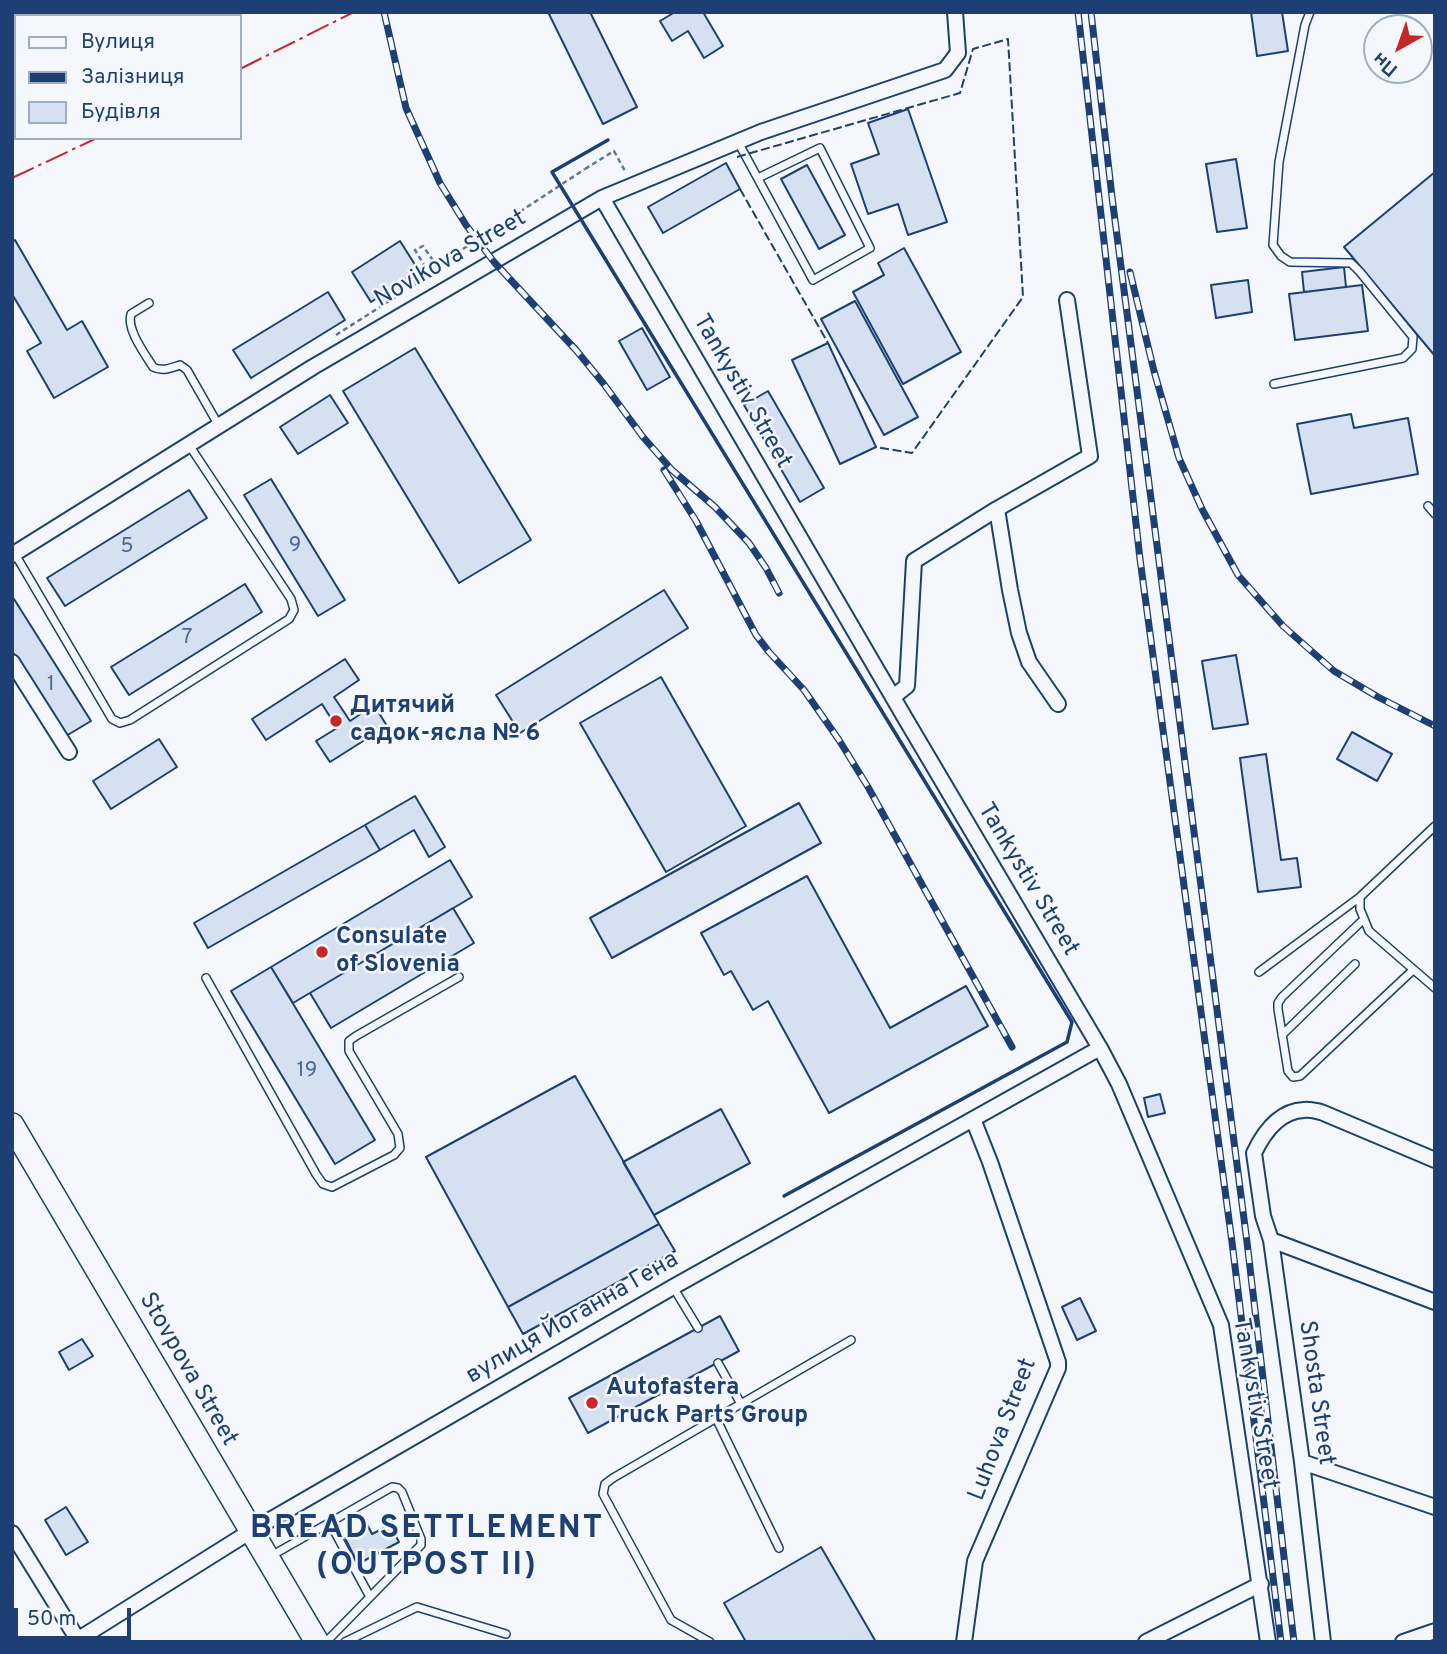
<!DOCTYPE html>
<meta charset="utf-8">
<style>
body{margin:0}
#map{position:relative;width:1447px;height:1654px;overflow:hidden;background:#f4f7fb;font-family:Overpass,sans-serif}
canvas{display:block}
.frame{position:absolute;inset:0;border:14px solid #1d3f73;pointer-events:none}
.legend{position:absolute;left:14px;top:14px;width:228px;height:126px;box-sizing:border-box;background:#f4f7fb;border:2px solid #9eadc5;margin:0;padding:9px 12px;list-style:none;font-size:21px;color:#1d3f73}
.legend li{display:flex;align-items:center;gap:14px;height:35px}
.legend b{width:35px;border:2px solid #9eadc5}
.north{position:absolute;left:1363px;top:14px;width:70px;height:70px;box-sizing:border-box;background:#f4f7fb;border:2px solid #9eadc5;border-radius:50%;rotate:220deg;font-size:19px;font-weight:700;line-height:28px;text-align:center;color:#1d3f73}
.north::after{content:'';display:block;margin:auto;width:24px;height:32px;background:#c62828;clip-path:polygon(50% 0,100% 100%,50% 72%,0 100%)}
.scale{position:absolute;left:14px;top:1608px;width:117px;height:32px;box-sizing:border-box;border:4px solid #1d3f73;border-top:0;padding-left:9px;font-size:21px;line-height:24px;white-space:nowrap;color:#1d3f73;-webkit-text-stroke:5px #f4f7fb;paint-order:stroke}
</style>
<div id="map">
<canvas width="1447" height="1654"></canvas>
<div class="frame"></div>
<ul class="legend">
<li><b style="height:9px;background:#f4f7fb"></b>Вулиця</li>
<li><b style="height:9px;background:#1d3f73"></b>Залізниця</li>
<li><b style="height:19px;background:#d5e0f0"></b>Будівля</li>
</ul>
<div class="north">Пн</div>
<div class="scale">50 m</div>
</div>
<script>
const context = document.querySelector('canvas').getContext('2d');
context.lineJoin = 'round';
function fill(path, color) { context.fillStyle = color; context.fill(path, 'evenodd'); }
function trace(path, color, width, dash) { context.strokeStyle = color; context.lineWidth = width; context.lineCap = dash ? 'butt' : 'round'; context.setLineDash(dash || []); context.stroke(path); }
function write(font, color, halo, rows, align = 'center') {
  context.font = font + ' Overpass,sans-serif'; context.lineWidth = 5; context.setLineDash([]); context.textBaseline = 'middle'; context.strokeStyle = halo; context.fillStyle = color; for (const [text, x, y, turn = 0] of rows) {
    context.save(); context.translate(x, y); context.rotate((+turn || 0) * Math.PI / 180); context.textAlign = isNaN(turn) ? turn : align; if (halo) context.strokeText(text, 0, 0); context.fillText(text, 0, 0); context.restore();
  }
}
const building = new Path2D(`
 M 143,12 L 187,12 L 189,16 L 145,16 Z
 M 548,12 L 590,12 L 637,107 L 603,124 Z
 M 675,12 L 703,12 L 723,46 L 704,58 L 688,31 L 672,41 L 660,21 Z
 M 1251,12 L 1282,12 L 1288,51 L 1257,56 Z
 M 908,109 L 947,222 L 908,235 L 898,204 L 868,214 L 851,164 L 879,154 L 868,123 Z
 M 1236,159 L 1247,228 L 1217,232 L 1206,164 Z
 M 726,163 L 740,189 L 663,233 L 648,207 Z
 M 807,165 L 845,235 L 819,249 L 781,179 Z
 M 1435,172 L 1435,356 L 1344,247 Z
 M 15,240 L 67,330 L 82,321 L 108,367 L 54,398 L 27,351 L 41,343 L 12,294 L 12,242 Z
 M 400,241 L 419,271 L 371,302 L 352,272 Z
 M 904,248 L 961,352 L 903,384 L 853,292 L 884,275 L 878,263 Z
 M 1344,267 L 1346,287 L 1304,292 L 1302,272 Z
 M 1248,280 L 1252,312 L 1216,318 L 1211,285 Z
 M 1362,285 L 1368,331 L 1295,340 L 1289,294 Z
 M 328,292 L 345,320 L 251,378 L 233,350 Z
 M 855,301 L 918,417 L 884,435 L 821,319 Z
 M 642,328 L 670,377 L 647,390 L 619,341 Z
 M 828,343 L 876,447 L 840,464 L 792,360 Z
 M 415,348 L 531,540 L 459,583 L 343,391 Z
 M 768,391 L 824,488 L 800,502 L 744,405 Z
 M 330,395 L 348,423 L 298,454 L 280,427 Z
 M 1351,414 L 1354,428 L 1408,418 L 1418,474 L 1311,494 L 1297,424 Z
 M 271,479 L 345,600 L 318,616 L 244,495 Z
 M 189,490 L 207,518 L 65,606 L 47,578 Z
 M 245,584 L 262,612 L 129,695 L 111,667 Z
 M 664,590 L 688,628 L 520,733 L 496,695 Z
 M 14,599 L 91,721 L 66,736 L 12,651 L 12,600 Z
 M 1236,655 L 1248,724 L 1213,729 L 1202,661 Z
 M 345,659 L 359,680 L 334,697 L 350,721 L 374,705 L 387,726 L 330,762 L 316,741 L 337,728 L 322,704 L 266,740 L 252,719 Z
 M 661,677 L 746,826 L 666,872 L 580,723 Z
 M 1352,732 L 1392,754 L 1377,781 L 1337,759 Z
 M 159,739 L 177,767 L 111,809 L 93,781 Z
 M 1266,754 L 1281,860 L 1297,858 L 1301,887 L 1258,892 L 1240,758 Z
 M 415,796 L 445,847 L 429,857 L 414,830 L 380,850 L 365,825 Z
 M 799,803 L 821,843 L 612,958 L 590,918 Z
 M 365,825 L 380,850 L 208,948 L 194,923 Z
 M 450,860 L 472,897 L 293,1003 L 271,967 Z
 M 807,876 L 890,1028 L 966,986 L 988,1026 L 829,1113 L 768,1001 L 753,1010 L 731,971 L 724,975 L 701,933 Z
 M 453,908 L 474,943 L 331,1028 L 310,993 Z
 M 271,967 L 375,1140 L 335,1164 L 231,991 Z
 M 575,1076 L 659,1224 L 508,1307 L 426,1157 Z
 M 1160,1094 L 1165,1113 L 1148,1117 L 1144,1098 Z
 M 721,1109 L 750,1163 L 654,1215 L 623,1162 Z
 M 659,1224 L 675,1251 L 523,1334 L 508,1307 Z
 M 1080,1298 L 1096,1331 L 1077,1340 L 1062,1307 Z
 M 720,1316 L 739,1351 L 588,1433 L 569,1398 Z
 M 82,1339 L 93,1356 L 69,1370 L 59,1352 Z
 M 66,1507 L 88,1542 L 66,1555 L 45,1520 Z
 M 390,1525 L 399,1542 L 358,1564 L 345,1538 L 368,1526 L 372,1534 Z
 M 821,1547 L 876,1642 L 746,1642 L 724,1603 Z`);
const path = new Path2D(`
 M 585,169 L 614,151 L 626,173
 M 336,335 L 430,275`);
const service = new Path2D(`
 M 738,142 L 813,280 L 870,248 L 820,148 L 758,178
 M 149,303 L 131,314 C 126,329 145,354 153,367 C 162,372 171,368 180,365 L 187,370 L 219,426
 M 1274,384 L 1403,358 L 1412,349 L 1413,337 L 1360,272 L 1351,263 L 1290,262 L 1281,256 L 1273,245 L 1279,162 L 1305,25 L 1310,12
 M 1428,506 L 1435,514
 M 15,554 L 112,719 L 120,723 L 130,720 L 289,619 L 294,610 L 291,599 L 189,445
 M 1435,826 L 1360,897 L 1360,909 L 1369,931 L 1435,988
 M 1364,919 L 1282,997 L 1278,1003 L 1278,1009 L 1288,1071 L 1293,1077 L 1300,1076 L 1413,970
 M 1259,972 L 1360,897
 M 206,978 L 316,1174 L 323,1184 L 332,1187 L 394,1155 L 400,1148 L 398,1134 L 349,1051 L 349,1041 L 356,1036 L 459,977
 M 1282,1035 L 1355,964
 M 673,1287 L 698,1328
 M 718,1363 L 741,1404
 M 716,1418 L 779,1548
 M 330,1523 L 370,1597
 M 271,1556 L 392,1487 L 398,1488 L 402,1492 L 421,1539 L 421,1545 L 326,1642
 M 345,1642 L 417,1607 L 506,1634
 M 710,1642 L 671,1620 L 603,1494 L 605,1484 L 613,1478 L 851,1340`);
const minor = new Path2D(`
 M 602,198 L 905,718 L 1100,1048 L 1119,1084 L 1221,1325 L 1268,1642
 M 997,509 L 1010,590 L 1019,633 L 1029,662 L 1058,704
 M 12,555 L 313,367 L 602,198 L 761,132 L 945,70 L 958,53 L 955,12
 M 12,662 L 69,752
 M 893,697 L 907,686 L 914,561 L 997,509 L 1090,456 L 1067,300
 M 1271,1240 L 1435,1302
 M 1302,1462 L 1435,1507
 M 12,1533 L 78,1640
 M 74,1642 L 251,1531 L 673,1287 L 1100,1048
 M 964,1642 L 975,1561 L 1058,1368 L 1058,1362 L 990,1162 L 973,1119
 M 1146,1642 L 1261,1584
 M 1323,1642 L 1302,1462 L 1271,1240 L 1263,1216 L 1254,1153 C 1264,1132 1279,1111 1304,1110 C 1309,1109 1316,1111 1321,1112 L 1435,1160
 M 1403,1642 L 1435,1631`);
const primary = new Path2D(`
 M 12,1125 L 317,1642`);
const rail = new Path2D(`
 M 384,12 L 406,108 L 440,183 L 466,225 L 494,262 L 576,350 L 603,383 L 643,437 L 672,470 L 715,507 L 749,543 L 766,568 L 779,593
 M 1078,12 L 1140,559 L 1232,1242 L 1281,1642
 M 1091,12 L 1112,197 L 1247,1242 L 1294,1642
 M 1130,272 L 1154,371 L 1179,458 L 1202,509 L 1238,575 L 1283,626 L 1334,671 L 1378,697 L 1435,726
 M 664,470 L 696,521 L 756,635 L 769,652 L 804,690 L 839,740 L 868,787 L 1012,1047`);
const pathBridge = new Path2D(`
 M 430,275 L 415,250 L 423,246 L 437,266 L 585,169`);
const fence = new Path2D(`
 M 737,157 L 960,93 L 973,49 L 1008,39 L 1023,297 L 912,453 L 876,447
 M 740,189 L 828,343`);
const wall = new Path2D(`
 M 608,140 L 552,172 L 1072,1022 L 1067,1042 L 784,1196`);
const power = new Path2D(`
 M 240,69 L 354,12
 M 12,178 L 97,138`);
const markers = [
 [336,721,7,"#c62828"],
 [322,952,7,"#c62828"],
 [592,1403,7,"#c62828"]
];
const numberNames = [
 ["9",295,547],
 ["5",127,548],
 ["7",187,639],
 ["1",51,686],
 ["19",307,1072]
];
const streetNames = [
 ["Novikova Street",451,260,-30],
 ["Tankystiv Street",741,392,60],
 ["Tankystiv Street",1027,880,59],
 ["вулиця Йоганна Гена",573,1319,-30],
 ["Stovpova Street",187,1370,60],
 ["Shosta Street",1315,1393,82],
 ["Tankystiv Street",1254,1404,80],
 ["Luhova Street",1004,1430,-69]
];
const poiNames = [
 ["Дитячий",350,707],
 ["садок-ясла № 6",350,735],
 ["Consulate",336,938],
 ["of Slovenia",336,966],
 ["Autofastera",606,1389],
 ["Truck Parts Group",606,1417]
];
const districtNames = [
 ["BREAD SETTLEMENT",427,1531],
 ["(OUTPOST II)",427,1568]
];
fill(building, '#d5e0f0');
trace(building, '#1d3f73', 2);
trace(service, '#1d3f73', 10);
trace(minor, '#1d3f73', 18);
trace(primary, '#1d3f73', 26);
trace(path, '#5e769c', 2.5, [5, 3.5]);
trace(service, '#f4f7fb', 7);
trace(minor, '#f4f7fb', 14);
trace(primary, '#f4f7fb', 23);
trace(rail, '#1d3f73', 7);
trace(rail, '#f4f7fb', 4.5, [13]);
trace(pathBridge, '#5e769c', 2.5, [5, 3.5]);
trace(fence, '#1d3f73', 2, [9, 3.5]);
trace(wall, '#1d3f73', 3.5);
trace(power, '#c62828', 2, [24, 5, 3.5, 5]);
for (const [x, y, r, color] of markers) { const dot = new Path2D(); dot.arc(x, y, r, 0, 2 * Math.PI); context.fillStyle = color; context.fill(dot); trace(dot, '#f4f7fb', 2.5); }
write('21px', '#4b6792', null, numberNames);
write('24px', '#1d3f73', '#f4f7fb', streetNames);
write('bold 24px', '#1d3f73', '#f4f7fb', poiNames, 'left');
context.letterSpacing = '2px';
write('bold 32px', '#1d3f73', '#f4f7fb', districtNames);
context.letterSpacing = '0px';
</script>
